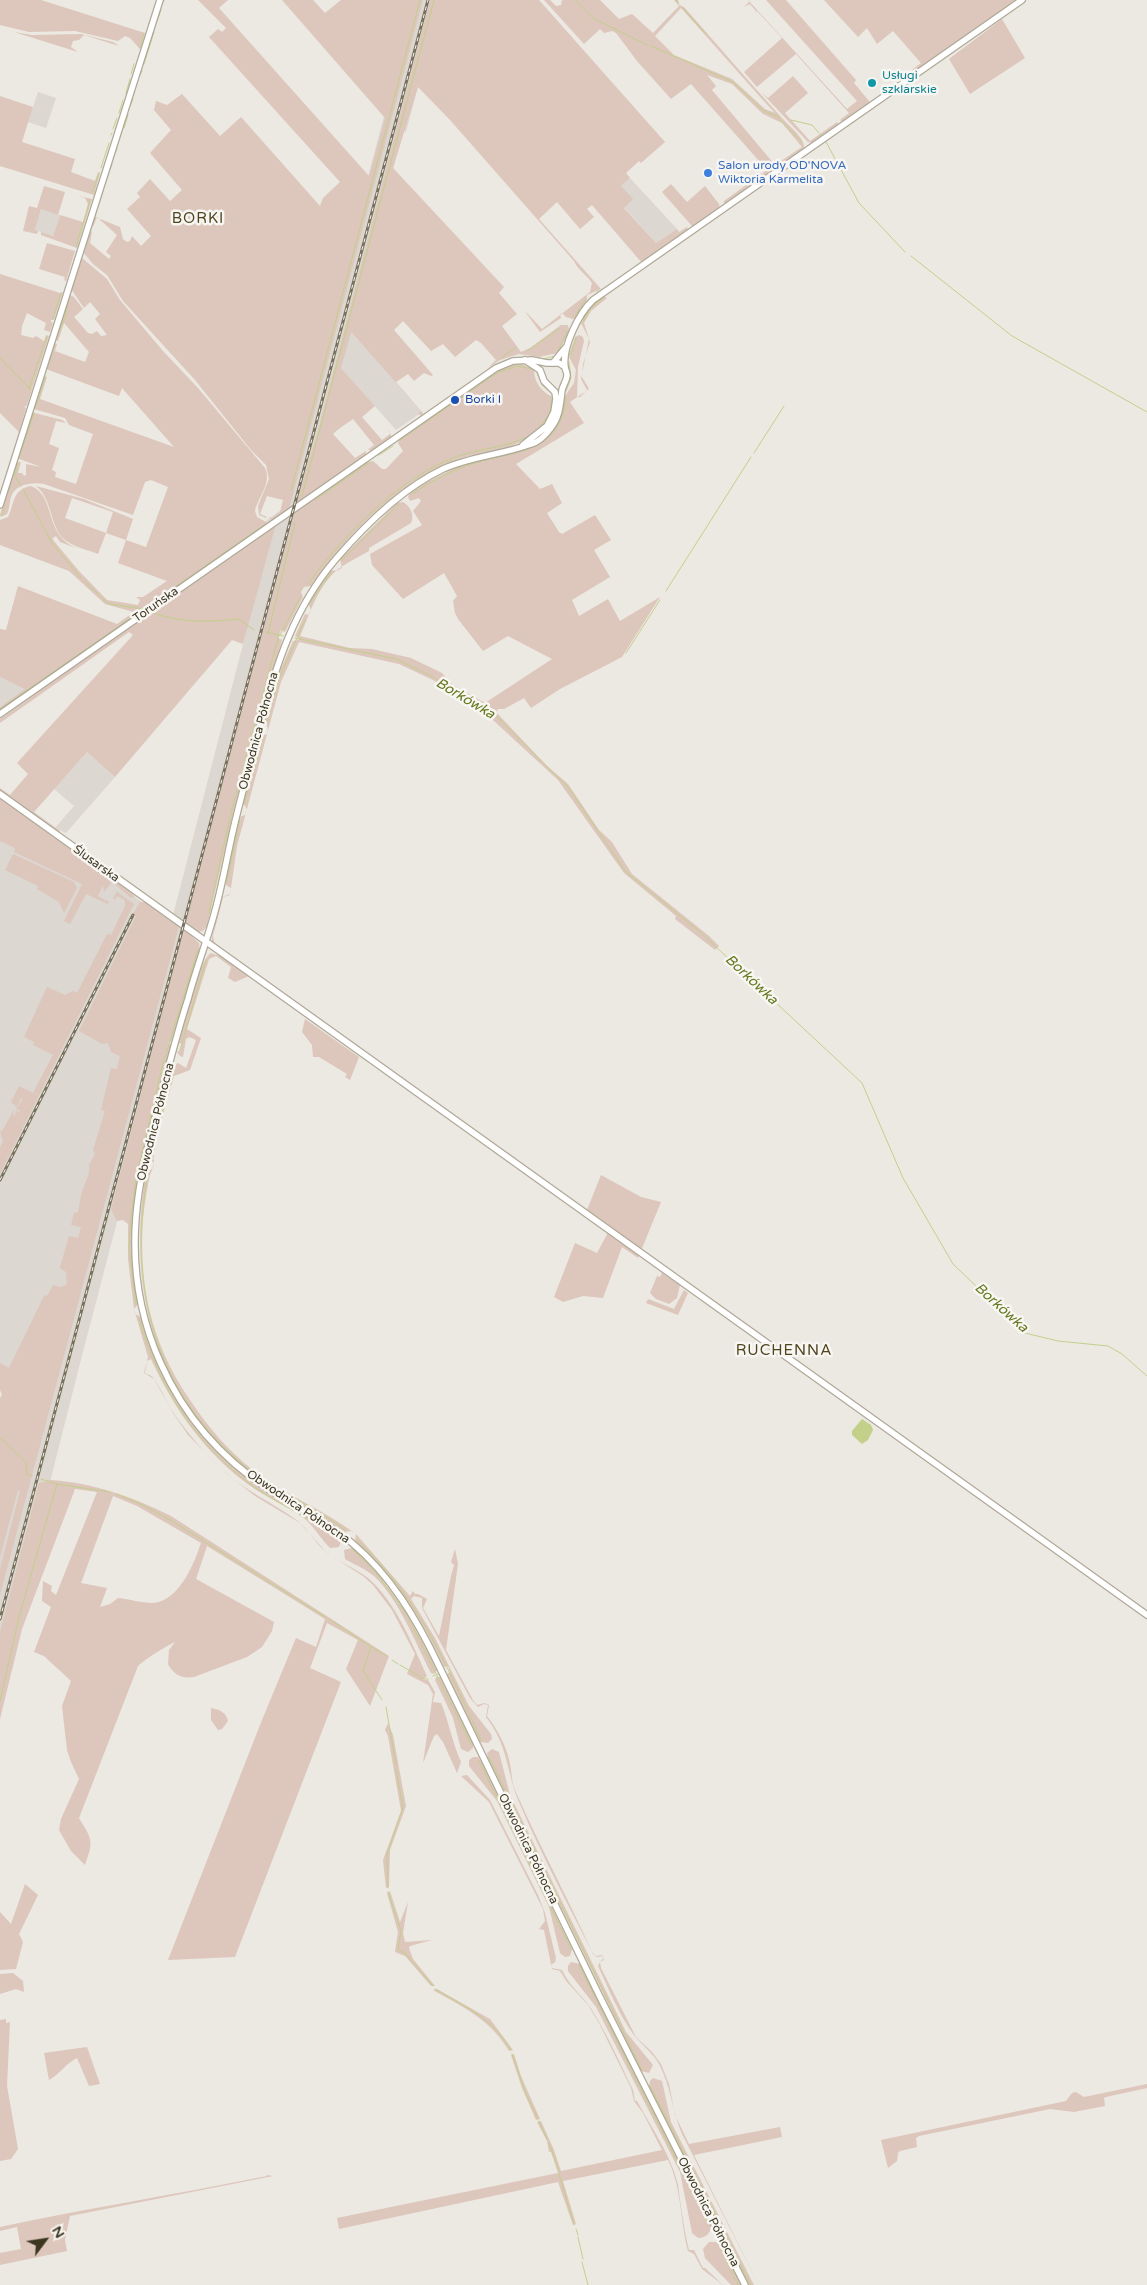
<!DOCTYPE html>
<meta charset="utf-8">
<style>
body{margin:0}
#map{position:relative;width:1147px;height:2285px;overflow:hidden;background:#ece8e2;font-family:"Varela Round",sans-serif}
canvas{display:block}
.north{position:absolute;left:20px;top:2215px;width:50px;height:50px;-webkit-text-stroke:4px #f8f6f2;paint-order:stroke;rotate:59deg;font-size:14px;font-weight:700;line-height:20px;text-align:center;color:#3d3722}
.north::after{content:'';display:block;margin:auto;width:18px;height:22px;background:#3d3722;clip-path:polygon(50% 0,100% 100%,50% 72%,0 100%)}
</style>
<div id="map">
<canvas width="1147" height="2285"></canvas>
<div class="north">N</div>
</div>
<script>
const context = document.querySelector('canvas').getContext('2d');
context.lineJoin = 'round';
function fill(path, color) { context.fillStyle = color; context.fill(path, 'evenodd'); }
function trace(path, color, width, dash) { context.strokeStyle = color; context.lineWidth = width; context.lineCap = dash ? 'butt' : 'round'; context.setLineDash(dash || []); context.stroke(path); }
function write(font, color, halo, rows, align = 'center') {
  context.font = font + ' "Varela Round",sans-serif'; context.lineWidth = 5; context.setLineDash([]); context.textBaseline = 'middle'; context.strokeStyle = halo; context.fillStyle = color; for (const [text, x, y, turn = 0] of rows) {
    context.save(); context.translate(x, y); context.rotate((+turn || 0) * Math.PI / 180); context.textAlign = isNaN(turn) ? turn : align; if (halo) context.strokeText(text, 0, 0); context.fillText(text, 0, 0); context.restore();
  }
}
const built = new Path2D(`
 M 412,0 L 441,0 L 406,132 L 403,131 L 350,331 L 422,412 L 396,430 L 341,368 L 210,879 L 189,946 L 78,1371 L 49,1486 L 31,1587 L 0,1716 L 0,1474 L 21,1479 L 0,1363 L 0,800 L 171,923 L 272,532 L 266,521 L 281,510 L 391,89 Z
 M 38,92 L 56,98 L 46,128 L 28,122 Z
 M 630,178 L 677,229 L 656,243 L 624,207 L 621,186 Z
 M 41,209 L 60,215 L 53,236 L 35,230 Z
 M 0,677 L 26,689 L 0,707 Z
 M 87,752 L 115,777 L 66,833 L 55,828 L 74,806 L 54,789 Z`);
const green = new Path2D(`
 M 0,0 L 41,0 L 145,33 L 140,49 L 130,38 L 125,36 L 118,41 L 75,31 L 29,32 L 0,25 Z
 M 198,0 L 228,0 L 219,8 L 369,176 L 385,118 L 282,0 L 313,0 L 325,13 L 341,0 L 423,0 L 289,509 L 272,521 L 269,517 L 272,518 L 280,512 L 283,500 L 267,496 L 260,514 L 267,517 L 266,518 L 259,515 L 258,506 L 269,479 L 266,465 L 251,450 L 195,380 L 123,301 L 107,275 L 93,264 L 83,252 L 89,233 L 92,231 L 90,243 L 109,259 L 111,256 L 106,252 L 117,235 L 97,217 L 93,227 L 92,223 L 95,217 L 120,227 L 123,239 L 127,242 L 130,241 L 132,236 L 141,246 L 151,236 L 127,209 L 140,197 L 137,193 L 150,179 L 170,201 L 182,190 L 150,153 L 171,130 L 154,110 L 156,101 L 167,105 L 182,94 L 220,136 L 241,117 L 320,206 L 323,198 L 340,182 L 209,37 L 218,29 L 222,32 L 226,28 Z
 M 430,0 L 539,0 L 665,142 L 641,163 L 639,161 L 626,173 L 630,178 L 621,186 L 633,199 L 624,208 L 656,243 L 677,229 L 679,232 L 687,227 L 688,229 L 642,263 L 592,205 L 587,209 L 594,217 L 580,229 L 557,202 L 539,219 L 601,289 L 587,295 L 587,300 L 573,319 L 566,317 L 562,313 L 560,314 L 561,318 L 540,332 L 524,310 L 542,329 L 590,292 L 592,283 C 586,274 578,270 574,261 L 450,120 L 418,87 L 393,168 L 504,287 L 499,293 L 517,314 L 502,326 L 521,352 L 530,348 L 561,325 L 568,325 L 569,330 L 567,329 L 569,332 L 559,351 L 557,351 L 558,353 L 539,357 L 519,354 L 500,360 L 488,368 L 496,360 L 481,343 L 476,340 L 455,357 L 443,344 L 431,351 L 403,321 L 394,330 L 433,375 L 431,376 L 424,373 L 414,381 L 408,374 L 396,382 L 423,413 L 422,416 L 418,414 L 421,411 L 351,332 L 341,368 L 375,406 L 362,417 L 382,440 L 390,434 L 387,428 L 392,437 L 370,451 L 367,447 L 369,449 L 374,445 L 353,419 C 346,424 338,429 333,434 L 355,458 L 366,451 L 366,456 L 296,504 L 320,423 Z
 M 544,0 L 550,0 L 556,6 L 561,5 L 562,0 L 600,0 L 619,19 L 632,14 L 653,33 L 679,6 L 674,0 L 678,0 L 679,5 L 684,7 C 717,44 749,82 782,118 C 789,126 805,138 804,148 L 724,204 L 724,201 L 767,170 L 691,84 L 671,99 L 637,61 L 616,33 L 612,31 L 604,33 L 600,29 L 584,44 ZM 681,8 L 762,99 L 775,113 L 765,109 L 732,79 L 674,55 L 655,36 ZM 707,75 L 732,84 L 763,114 L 782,123 L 802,147 L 775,165 L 712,90 L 716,86 Z
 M 748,0 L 847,109 L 857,101 L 766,0 L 786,0 L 856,80 L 854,83 L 869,101 L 870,104 L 843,123 L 840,120 L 849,113 L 796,54 L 757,87 L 744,72 L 782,38 L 757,11 L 754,13 L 756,11 L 750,4 L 744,7 L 749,2 Z
 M 824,0 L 1018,0 L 915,72 L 912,70 L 921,63 L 893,31 L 877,44 L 867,28 L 858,37 Z
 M 1002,19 L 1025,58 L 970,94 L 949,59 Z
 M 14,32 L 32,35 L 81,34 L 113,42 L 119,46 L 84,35 L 79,40 L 73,41 L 71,47 L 78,52 Z
 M 793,76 L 808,93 L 785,113 L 810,141 L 837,122 L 839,125 L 813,143 L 808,142 L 761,92 L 768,98 Z
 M 0,96 L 33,107 L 22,142 L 75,159 L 71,172 L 95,181 L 98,172 L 100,173 L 94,195 L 0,166 Z
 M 671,184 L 687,202 L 705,186 L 719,204 L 720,209 L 695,226 L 692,226 L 662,192 Z
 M 44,186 L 65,192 L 58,215 L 41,209 L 35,230 L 38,231 L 37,234 L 23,231 L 29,206 L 37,208 Z
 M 78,196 L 92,199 L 77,248 L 41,235 L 41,232 L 53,236 L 60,215 L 83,222 L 88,204 L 85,198 Z
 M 47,243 L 75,251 L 66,281 L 64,280 L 65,277 L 39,269 Z
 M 82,258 L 107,279 L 120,300 L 163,351 L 198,388 L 265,468 C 272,483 258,497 255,511 L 257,517 L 268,523 L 0,711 L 0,707 L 25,689 L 0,677 L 0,629 L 6,630 L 18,586 L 117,624 L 134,612 L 105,604 L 69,571 L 0,545 L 0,520 L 8,517 C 15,502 12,490 31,486 C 57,497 43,534 76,548 L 60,542 L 56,536 L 53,538 L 53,540 L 79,571 L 107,600 L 138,605 L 140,600 L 136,597 L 143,597 L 167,581 L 118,563 L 126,540 L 106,533 L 98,554 C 88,550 74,547 65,540 C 50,529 53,499 36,486 L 84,499 L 133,519 L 126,540 L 146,547 L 168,487 L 151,480 L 145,482 L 133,515 L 44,484 C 33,482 15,484 11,497 C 9,503 10,508 7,514 L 1,517 L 0,515 L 15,463 L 21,462 L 18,473 L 22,473 L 24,476 L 26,475 L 26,464 L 41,467 L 17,458 L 31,412 L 62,420 L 66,423 L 56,421 L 49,444 L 59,448 L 52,470 L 56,472 L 55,477 L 76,484 L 93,434 L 69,425 L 65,418 L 34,409 L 44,376 L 47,377 L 40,399 L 174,447 L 122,388 L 119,396 L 46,369 L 53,343 L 57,344 L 55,351 L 85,362 L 89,352 L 64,323 L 58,341 L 54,339 L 70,295 L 74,297 L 83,309 L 74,317 L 88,333 L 92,334 L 97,331 L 101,336 L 107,335 L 95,319 L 100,314 L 90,302 L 84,308 L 71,289 ZM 72,498 L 113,512 L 106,533 L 65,518 Z
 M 0,274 L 60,293 L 63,292 L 54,320 L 51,320 L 51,322 L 53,323 L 50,332 L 44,330 L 46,323 L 27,313 L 22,326 L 21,335 L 33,338 L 36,336 L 44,341 L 46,335 L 49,336 L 27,405 L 24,407 L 26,408 L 19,432 L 0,413 Z
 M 604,296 L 607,298 L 591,311 L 584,323 L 590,342 L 583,364 L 582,377 L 589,389 L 570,402 L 584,423 L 516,464 L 540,489 L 552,484 L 562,503 L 547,513 L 559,532 L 562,534 L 595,515 L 611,540 L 594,550 L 610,577 L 572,600 L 579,616 L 608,599 L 620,621 L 660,597 L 622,657 L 560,689 L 531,708 L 524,698 L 504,709 L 498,709 L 496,712 L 546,765 L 568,784 L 599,830 L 612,842 L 632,874 L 709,936 L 719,946 L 715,950 L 675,919 L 676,916 L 624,873 L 558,780 L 481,709 L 433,680 L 399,664 L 299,642 L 281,682 L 237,846 L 230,895 L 223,897 L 213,936 L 214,942 L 226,953 L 212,942 L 212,937 L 222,897 L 230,894 L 231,888 L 226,885 L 226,881 L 239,820 L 241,820 L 240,817 L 245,815 L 247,809 L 243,803 L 261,736 L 267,734 L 268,728 L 265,722 L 276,680 L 293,641 L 298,640 L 299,638 L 295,636 L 305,614 L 309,615 L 311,610 L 308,603 L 331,570 L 337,571 L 342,568 L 340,559 L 397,503 L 403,502 C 410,506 415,515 411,523 L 369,548 L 369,551 C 357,558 339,566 330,577 C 315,594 309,616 300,636 L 350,648 L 372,649 L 411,658 L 442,673 L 453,685 L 485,703 L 552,659 L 508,636 L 483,651 L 458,619 L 455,613 L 453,601 L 457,596 L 444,573 L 403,599 L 372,565 L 370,554 L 422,525 L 413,511 L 421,501 L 419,498 L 410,501 L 408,497 L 410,493 L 425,483 L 455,468 L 478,460 L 530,448 L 543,440 L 555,427 L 563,408 L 565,396 L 574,383 L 576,370 L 569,357 L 571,356 L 569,355 L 575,337 L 579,335 L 583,337 L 584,341 L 578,367 L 577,397 L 580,397 L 587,390 L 581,379 L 589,339 L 581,323 L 583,323 C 582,313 596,303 604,296 Z
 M 521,364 L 534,369 C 534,382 541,392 553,397 L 551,398 C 563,409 536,433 526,439 C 505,452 476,452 453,461 C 395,485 347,536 311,586 L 304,587 L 301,592 L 303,597 L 285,632 L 281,630 L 278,638 L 282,640 L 236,802 L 207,926 L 203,931 L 197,932 L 185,925 L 295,511 L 362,464 L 373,461 L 382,469 L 386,469 L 403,451 L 398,443 L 399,439 L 496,372 L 513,365 Z
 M 276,524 L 243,644 L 232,640 L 115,777 L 87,752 L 34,812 L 60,831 L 57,833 L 0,792 L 0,788 L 10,795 L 28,774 L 17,763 L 133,635 L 129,632 L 0,723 L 0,719 Z
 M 0,796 L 132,892 L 135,897 L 131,898 L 112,882 L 104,892 L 103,885 L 98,896 L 109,902 L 108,904 L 86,894 L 70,924 L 64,921 L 82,884 L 14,852 L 15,848 L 0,841 Z
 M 13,854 L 74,882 L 77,888 L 64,913 L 59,902 L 37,889 L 38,886 L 5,870 Z
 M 113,889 L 134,904 L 0,1174 L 0,1148 L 3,1141 L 0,1132 L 4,1128 L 14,1109 L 13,1115 L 15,1116 L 16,1110 L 19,1113 L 20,1110 L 16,1109 L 23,1099 L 21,1098 L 17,1107 L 11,1102 L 19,1086 L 33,1093 L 53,1055 L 33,1045 L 34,1042 L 24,1037 L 47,987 L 65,995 L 73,991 L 77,993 L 107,934 L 111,935 L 125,906 L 125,900 L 117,896 L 115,900 L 113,898 L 117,892 Z
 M 140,902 L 146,902 L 179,926 L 0,1595 L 0,1569 L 20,1491 L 18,1490 L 0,1557 L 0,1398 L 2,1395 L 0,1390 L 0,1363 L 9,1368 L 44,1296 L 48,1295 L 53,1285 L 61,1287 L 67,1284 L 66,1272 L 60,1268 L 69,1236 L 78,1238 L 81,1227 L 71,1225 L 74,1213 L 78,1212 C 80,1205 80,1198 82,1192 C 84,1184 91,1174 89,1165 L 95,1154 L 93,1150 L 105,1111 L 101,1110 L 111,1068 L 117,1069 L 120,1056 L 111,1052 L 108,1043 L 102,1044 L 79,1031 L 136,916 L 133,914 Z
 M 184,929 L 199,943 L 200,950 L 171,1042 L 168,1042 L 171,1044 C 149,1130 122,1214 138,1304 L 134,1309 L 135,1314 L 141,1317 C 162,1387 200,1447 262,1489 C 286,1505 313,1518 337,1535 L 341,1541 L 339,1547 L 330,1548 C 321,1539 315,1528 305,1519 C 288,1506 267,1498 249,1485 C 205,1453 174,1409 151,1359 L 147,1361 L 145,1373 C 148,1375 152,1375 154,1379 C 162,1390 167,1404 175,1415 C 189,1435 205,1453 223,1470 C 244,1490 271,1502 295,1519 C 308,1528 314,1542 326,1552 C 339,1562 355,1568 368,1578 C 396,1602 412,1644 427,1676 L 423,1680 L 428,1680 L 435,1692 L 433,1702 L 441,1703 C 449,1722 452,1742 461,1762 L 457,1773 L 443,1742 L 437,1734 L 434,1736 L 423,1763 L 433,1694 L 428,1685 L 407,1674 L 415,1654 L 392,1610 L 373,1585 L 363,1576 L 327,1553 L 300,1523 L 255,1496 L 227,1474 L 188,1435 L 173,1413 L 154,1379 L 144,1373 L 148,1357 L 134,1309 L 128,1259 L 128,1224 L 123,1220 L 117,1221 L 111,1209 Z
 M 211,953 L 223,957 L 249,976 L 235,982 L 228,978 L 231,967 L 216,956 L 209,959 L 187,1029 L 201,1038 L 190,1070 L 174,1076 C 167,1102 157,1127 154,1153 C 153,1157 154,1161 154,1164 C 153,1168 151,1172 150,1175 C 147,1186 146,1198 144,1209 C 135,1276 151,1344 190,1400 C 208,1427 228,1451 253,1470 C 285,1495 324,1510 356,1534 L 410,1596 L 413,1591 L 415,1594 L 418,1594 L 427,1599 L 423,1608 L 439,1636 L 451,1576 L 454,1565 L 451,1562 L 455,1549 L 458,1564 L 446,1650 L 473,1700 L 477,1705 L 485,1703 L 489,1705 L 487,1716 C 497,1729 506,1745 509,1760 C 512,1771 511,1780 515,1790 C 539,1845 568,1898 592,1952 L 596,1956 L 602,1955 L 604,1960 L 600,1962 L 601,1968 L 636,2037 L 652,2052 L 661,2064 L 669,2084 L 675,2115 L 689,2144 L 780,2127 L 782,2137 L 694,2155 L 759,2285 L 682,2134 C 672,2111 671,2086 659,2064 C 653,2053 642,2045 634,2035 C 619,2015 609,1989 598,1966 L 600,1962 L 603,1959 L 602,1956 L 597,1957 L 593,1954 C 568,1904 541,1854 519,1802 C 506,1771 509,1747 486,1717 L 488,1705 L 484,1704 L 478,1707 L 470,1698 L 422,1608 L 422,1598 L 414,1596 L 411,1599 L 435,1638 L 469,1706 L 491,1734 L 492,1739 L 488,1743 L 480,1742 L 447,1674 L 450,1672 L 448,1666 L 444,1667 C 422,1619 395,1576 355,1541 L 356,1534 L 351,1531 L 344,1532 C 312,1508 275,1492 243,1466 C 152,1393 127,1283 146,1172 L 152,1169 L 154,1163 L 149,1158 L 172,1067 L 178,1063 L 186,1068 L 196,1040 L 189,1037 L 186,1039 L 183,1057 L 180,1056 L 177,1052 L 180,1050 L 182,1044 L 179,1043 C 184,1027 199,959 211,953 Z
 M 305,1019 L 359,1057 L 350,1080 L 345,1077 L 347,1074 L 319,1057 L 313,1057 L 312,1045 L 302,1032 Z
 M 601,1175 L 641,1197 L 661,1202 L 638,1258 L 622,1247 L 603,1298 L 583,1296 L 563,1302 L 554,1297 L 575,1243 L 597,1253 L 611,1227 L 587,1210 Z
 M 662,1273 L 680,1285 L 677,1298 L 669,1304 L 656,1299 L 650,1293 L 657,1276 L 660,1277 Z
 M 684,1290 L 688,1293 L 678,1315 L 646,1303 L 648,1299 L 674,1309 Z
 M 51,1480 C 94,1483 133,1497 171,1516 L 389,1656 L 370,1706 L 346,1669 L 358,1640 L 327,1623 L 310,1668 L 341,1682 L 235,1957 L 168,1960 L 262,1720 L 296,1638 L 316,1647 L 325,1619 L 207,1546 L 196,1579 L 274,1622 L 272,1631 L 262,1647 L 247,1657 L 194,1677 C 182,1679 174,1675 168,1664 L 169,1650 L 175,1642 C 166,1646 144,1660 138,1666 L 79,1818 C 92,1840 94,1840 85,1865 L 71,1851 L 59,1830 L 61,1819 L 79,1779 L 71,1762 L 67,1750 L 62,1706 L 71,1681 L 44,1656 L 34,1652 L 51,1607 L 42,1601 L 43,1581 L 52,1586 L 51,1591 L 56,1595 L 97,1492 L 75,1489 L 22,1629 L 0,1719 L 0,1632 L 39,1483 ZM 113,1496 L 137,1506 L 201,1543 C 194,1564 179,1601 153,1603 C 142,1603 129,1599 118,1598 L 110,1604 L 100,1607 L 107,1588 L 81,1583 Z
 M 352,1548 L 352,1549 L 354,1549 C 391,1585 415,1625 437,1670 L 434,1674 L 431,1673 C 416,1644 399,1600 375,1577 C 366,1569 355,1565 345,1559 L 344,1550 Z
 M 436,1677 L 440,1677 L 473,1744 L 473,1748 L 468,1752 L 461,1749 L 453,1718 L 435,1680 Z
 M 211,1708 C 220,1710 226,1712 228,1721 L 222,1729 L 218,1730 L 211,1720 Z
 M 388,1723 L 393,1735 L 406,1806 L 390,1850 L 389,1887 L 386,1888 L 383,1860 L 401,1811 L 388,1736 L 385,1730 Z
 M 492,1749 L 499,1752 L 510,1795 L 626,2032 L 653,2065 L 649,2073 L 641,2071 L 488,1758 L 487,1753 Z
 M 473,1757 L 478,1757 L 481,1761 L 572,1949 L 570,1956 L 565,1957 L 560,1953 L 549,1907 L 497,1801 L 469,1766 L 469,1760 Z
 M 467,1775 L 490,1800 L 538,1895 L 545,1913 L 556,1958 L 555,1962 L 551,1965 L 552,1968 L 562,1970 C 569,1986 583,1996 592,2010 C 608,2036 620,2063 633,2090 L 635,2101 L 637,2101 C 651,2127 671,2155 678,2185 C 681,2207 684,2230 689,2250 L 694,2250 L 703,2268 L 705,2268 L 723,2285 L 702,2269 L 694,2254 L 688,2251 C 680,2221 682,2188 668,2160 L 563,2181 L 576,2224 L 573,2225 L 558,2182 L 339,2229 L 337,2218 L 558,2173 L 551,2152 L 549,2152 L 547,2141 L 537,2122 L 541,2121 L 554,2150 L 561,2171 L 662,2150 L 643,2113 L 634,2101 L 631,2088 L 599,2023 L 588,2005 L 567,1982 L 560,1971 L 552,1969 L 544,1930 L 539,1929 L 545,1921 L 543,1909 L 489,1802 L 461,1776 Z
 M 25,1884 L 38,1895 L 19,1934 L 23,1942 L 16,1969 L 0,1970 L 0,1912 L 11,1924 Z
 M 390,1891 L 400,1922 L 408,1902 L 403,1933 L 405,1942 L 432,1940 L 410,1946 L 409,1948 L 413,1959 L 435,1986 L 431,1986 L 405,1956 L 395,1952 L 398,1932 L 387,1893 Z
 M 571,1962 L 580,1964 L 711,2225 C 711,2233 706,2238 698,2238 L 692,2233 L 680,2172 L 596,2007 L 568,1971 L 568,1966 Z
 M 13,1973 L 23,1981 L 24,1992 L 16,1989 L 0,1994 L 0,1974 Z
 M 437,1989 L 490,2019 L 513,2050 L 509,2051 C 491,2020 463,2007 433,1990 Z
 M 6,2019 L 6,2023 L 10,2022 L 7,2086 L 18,2149 L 11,2159 L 0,2161 L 0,2020 Z
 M 87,2047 L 100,2084 L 89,2086 L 77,2058 C 66,2063 60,2074 49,2080 L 44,2053 Z
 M 514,2054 L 521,2076 L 540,2119 L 536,2120 L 522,2088 L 511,2055 Z
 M 653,2078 L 662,2081 L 671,2122 L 754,2285 L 749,2285 L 649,2086 L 650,2081 Z
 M 1147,2084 L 1147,2088 L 1106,2097 L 1104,2098 L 1105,2106 L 1074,2112 L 1050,2109 L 919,2136 L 916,2138 L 917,2147 L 900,2151 L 898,2153 L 897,2161 L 888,2168 L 881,2140 L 1066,2101 L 1072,2093 L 1076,2092 L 1084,2097 Z
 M 267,2175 L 273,2176 L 70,2216 L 65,2240 L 67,2251 L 0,2265 L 0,2253 L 21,2249 L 17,2227 L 0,2231 L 0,2227 C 89,2208 178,2194 267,2176 Z
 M 709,2242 L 716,2242 L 721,2245 L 741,2285 L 731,2285 L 705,2258 L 703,2249 Z`);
const water = new Path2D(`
 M 862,1419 L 871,1425 L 873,1430 L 868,1440 L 862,1444 L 852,1435 L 852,1431 Z`);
const stream = new Path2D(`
 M 575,0 L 593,18 L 647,45
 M 676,0 L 679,3
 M 164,1 L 164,0
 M 683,8 L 706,34
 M 157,21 L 161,10
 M 651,46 L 733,82 L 764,111 L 779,117
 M 140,48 L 144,34
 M 144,64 L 154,32
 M 131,74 L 134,64
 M 140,75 L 142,71
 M 126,93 L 130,79
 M 130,106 L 133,99
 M 119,113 L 123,100
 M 778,118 L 802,142
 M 791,120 L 812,125 L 819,133
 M 124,128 L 128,115
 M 113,129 L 117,118
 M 820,134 L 821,136
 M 111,135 L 112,133
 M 119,140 L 121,133
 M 826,142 L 859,203 L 905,252
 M 114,156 L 117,148
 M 101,168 L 109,143
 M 109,171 L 112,165
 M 105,184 L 107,177
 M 92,193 L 99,173
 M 100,201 L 103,190
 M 96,212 L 98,206
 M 92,224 L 94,219
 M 76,247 L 90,200
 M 84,251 L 89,234
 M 911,256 L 1012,336 L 1147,412
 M 72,289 L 81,260
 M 597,291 L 598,291
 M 53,318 L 61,293
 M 574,318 L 585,300
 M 582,323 L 591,308 L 604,297
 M 56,339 L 65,318 L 69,298
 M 527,351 L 559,329
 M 558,351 L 568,330
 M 570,357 L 576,338
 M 0,358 L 31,390
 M 501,358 L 515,348
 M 544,359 L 555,356
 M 50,361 L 54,345
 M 47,369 L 48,367
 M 537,373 L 542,385 L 551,393
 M 29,389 L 47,337
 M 566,391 L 571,378 L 569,362
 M 40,394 L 45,377
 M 35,408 L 40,395
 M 538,430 L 550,413 L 552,398
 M 400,440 L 497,373 L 517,366 L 532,369
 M 754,453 L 784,406
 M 379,455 L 393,446
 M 19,458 L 34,413
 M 18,462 L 15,476 L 21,486
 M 23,489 L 52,543 L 81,578
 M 291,490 L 420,0
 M 8,493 L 10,487
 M 412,494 C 433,480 455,469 478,462 C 520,450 561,452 566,397
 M 302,496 L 434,0
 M 315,500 L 370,462
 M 1,515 L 4,508
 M 342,560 L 399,504
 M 84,581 L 109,604 L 144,609
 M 309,583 C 341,537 400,478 453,458 C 478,448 509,448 533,434
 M 666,591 L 751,457
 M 310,603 L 331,573
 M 153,613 C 184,623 207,622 239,619 L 254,630
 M 266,632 L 283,636
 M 268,633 L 295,523
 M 280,635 L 300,598
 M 295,638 L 396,659 L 433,677 L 453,692 L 491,711 L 568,787 L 626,872 L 699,931 L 862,1083 L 903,1178 L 953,1264 L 1025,1333 L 1058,1341 L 1108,1346 L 1122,1354 L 1147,1376
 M 626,653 L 660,600
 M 0,709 L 264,525
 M 267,722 L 278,681 L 305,620
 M 244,804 L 263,738
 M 227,881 L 240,819
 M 209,913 L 230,817 L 279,635
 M 180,1050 L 206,960
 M 151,1158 L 175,1067
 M 148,1173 C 127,1291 156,1399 255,1474 C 283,1495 317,1508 345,1530
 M 136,1304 L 129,1249 L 131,1217 L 136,1178 L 163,1064 L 198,949
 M 139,1319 C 159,1389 199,1450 260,1491 C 286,1508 314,1520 339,1538
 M 0,1438 L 26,1462 L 27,1474 L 32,1476
 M 41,1479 L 57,1484 L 110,1492
 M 116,1494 L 143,1505 L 172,1521 L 325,1617
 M 357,1540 C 417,1594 448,1668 481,1740
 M 352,1549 L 377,1574 L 407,1615 L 471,1744
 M 329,1619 L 371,1647 L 363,1671 L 382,1700
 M 372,1647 L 386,1656
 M 392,1660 L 398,1664
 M 400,1665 L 424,1679 L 428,1679
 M 433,1676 L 438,1674
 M 0,1701 L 19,1617 L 57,1484
 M 386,1707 L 396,1765
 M 489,1757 L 642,2070
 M 479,1761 L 571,1949
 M 388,1888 L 387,1854 L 403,1807 L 396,1769
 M 388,1892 L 401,1931 L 398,1950 L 406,1954 L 433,1986
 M 579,1965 L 709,2225
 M 435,1989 C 466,2008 492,2017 511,2050
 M 512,2054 L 525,2092 L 538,2119
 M 650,2086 L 751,2285
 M 539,2121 L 547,2139
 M 549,2143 L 559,2171
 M 559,2174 L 574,2225
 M 576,2229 L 578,2235
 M 578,2237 L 583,2259
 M 720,2247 L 738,2285
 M 582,2262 L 588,2285`);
const secondary = new Path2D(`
 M 553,363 L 567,346
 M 523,445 L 547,426 L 554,412 L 556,399 L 555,392 L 544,381 L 540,370 L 525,360
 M 0,505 L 160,0
 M 0,714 L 496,368 L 513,361 L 532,360 L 547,363 L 559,363 L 565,367
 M 0,794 L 1147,1615
 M 745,2285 L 599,1995 L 438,1664 C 416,1618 391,1576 352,1543 C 326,1521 296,1507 268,1489 C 221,1458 184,1415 161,1364 C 140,1318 132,1267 136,1217 C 139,1179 149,1141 159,1103 C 168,1068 177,1033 188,999 C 196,969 207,941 215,911 C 223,882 228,851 235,822 C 243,789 252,757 260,725 C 276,665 294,608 335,560 C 365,525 401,489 443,469 C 471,456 502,455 531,444 C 539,442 545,436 550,429 C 560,417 560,405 562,390 C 563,385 567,380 567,375 C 567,372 565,369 565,367 C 562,347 579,313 593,300 L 1022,0`);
const rail = new Path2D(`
 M 0,1180 L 133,915
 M 0,1619 L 428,0`);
const markers = [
 [872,83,5,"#0f9aa8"],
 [708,173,5,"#3f7fe0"],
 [455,400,5,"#1a4fb4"]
];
const cultureNames = [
 ["Usługi",882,76],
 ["szklarskie",882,90]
];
const shopNames = [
 ["Salon urody OD'NOVA",718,166],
 ["Wiktoria Karmelita",718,180]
];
const transitNames = [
 ["Borki I",465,400]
];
const streetNames = [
 ["Toruńska",156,605,-35],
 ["Obwodnica Północna",259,731,-75],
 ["Ślusarska",96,864,36],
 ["Obwodnica Północna",156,1122,-76],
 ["Obwodnica Północna",298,1507,34],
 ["Obwodnica Północna",528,1849,64],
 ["Obwodnica Północna",708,2212,63]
];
const waterNames = [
 ["Borkówka",465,699,31],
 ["Borkówka",751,980,43],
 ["Borkówka",1001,1308,42]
];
const quarterNames = [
 ["BORKI",198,219],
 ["RUCHENNA",784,1351]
];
fill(built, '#dcd7d0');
fill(green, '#ddc6bb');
fill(water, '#c2d08a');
trace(stream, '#c2d08a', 1);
trace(secondary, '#afa998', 8);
trace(secondary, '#fff', 5.5);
trace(rail, '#78725d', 3);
trace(rail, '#f8f6f2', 1, [4]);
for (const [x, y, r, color] of markers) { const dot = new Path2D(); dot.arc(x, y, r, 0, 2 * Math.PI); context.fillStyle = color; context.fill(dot); trace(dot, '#f8f6f2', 2); }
write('12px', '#0d838f', '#f8f6f2', cultureNames, 'left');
write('12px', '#366cbe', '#f8f6f2', shopNames, 'left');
write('12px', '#164399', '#f8f6f2', transitNames, 'left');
write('12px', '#3d3722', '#f8f6f2', streetNames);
write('italic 14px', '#64781d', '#f8f6f2', waterNames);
context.letterSpacing = '1px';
write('15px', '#4f451e', '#f8f6f2', quarterNames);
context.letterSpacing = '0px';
</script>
